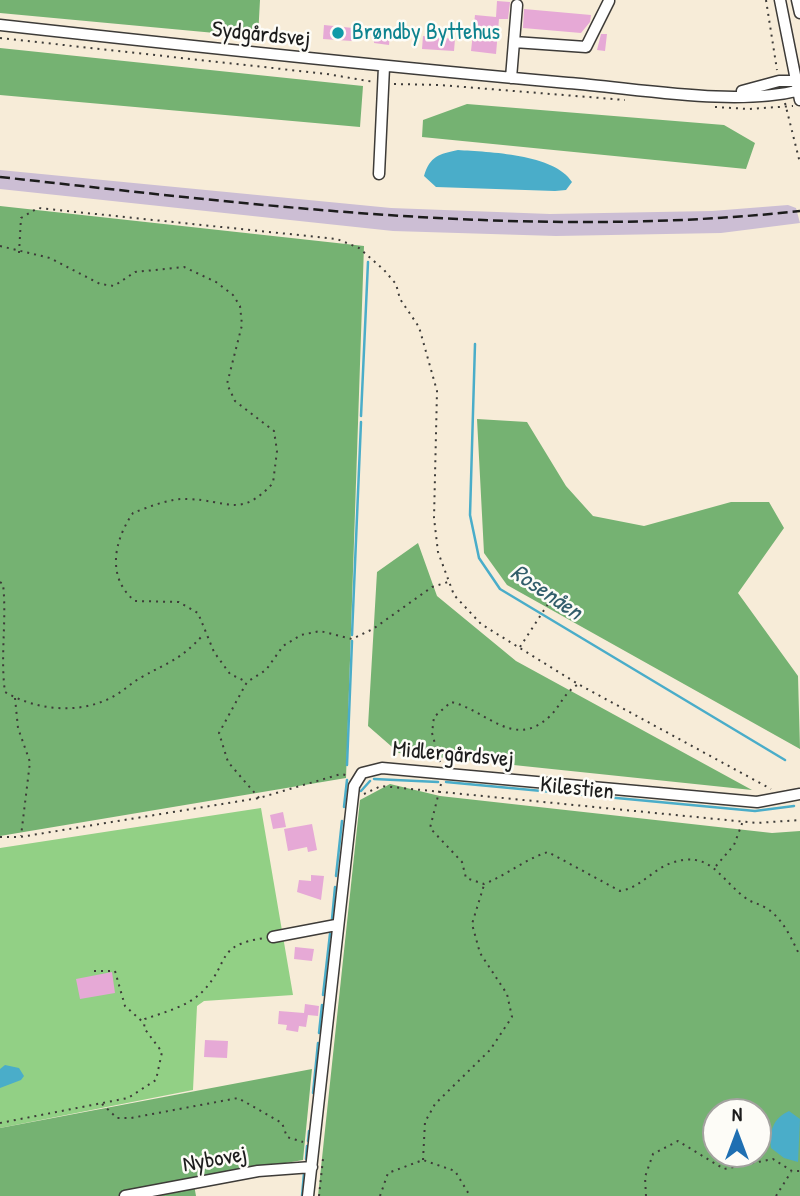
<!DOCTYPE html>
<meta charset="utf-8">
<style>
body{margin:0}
#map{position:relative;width:800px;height:1196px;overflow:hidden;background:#f7ecd8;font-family:"Patrick Hand",sans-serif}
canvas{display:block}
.north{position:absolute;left:702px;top:1098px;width:70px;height:70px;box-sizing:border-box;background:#fdfcf7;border:2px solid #a3a29f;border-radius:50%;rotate:0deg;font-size:19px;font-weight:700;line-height:28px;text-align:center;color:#1c1c1c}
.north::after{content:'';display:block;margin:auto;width:24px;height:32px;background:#1f6fb2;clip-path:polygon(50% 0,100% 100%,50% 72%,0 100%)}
</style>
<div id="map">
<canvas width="800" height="1196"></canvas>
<div class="north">N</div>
</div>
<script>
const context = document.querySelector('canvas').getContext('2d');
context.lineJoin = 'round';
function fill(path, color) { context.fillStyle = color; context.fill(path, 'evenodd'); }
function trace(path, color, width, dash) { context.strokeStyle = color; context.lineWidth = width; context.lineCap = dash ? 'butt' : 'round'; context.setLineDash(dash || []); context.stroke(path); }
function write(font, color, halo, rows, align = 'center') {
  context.font = font + ' "Patrick Hand",sans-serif'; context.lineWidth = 5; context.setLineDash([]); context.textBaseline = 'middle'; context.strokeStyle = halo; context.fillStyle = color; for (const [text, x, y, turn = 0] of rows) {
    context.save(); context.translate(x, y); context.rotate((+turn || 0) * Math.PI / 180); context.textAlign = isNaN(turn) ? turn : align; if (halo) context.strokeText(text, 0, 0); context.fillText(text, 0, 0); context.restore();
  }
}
const industrial = new Path2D(`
 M 0,170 L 391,208 L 550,214 L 712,211 L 788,205 L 796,208 L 800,223 L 721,233 L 556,236 L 393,231 L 0,189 Z`);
const green = new Path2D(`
 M 261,808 L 293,995 L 204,1001 L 197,1006 L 193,1090 L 0,1128 L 0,848 Z`);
const forest = new Path2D(`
 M 0,0 L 260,0 L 258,37 L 0,13 Z
 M 0,48 L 363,86 L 360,127 L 0,95 Z
 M 467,104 L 724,125 L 755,143 L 746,169 L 422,137 L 423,120 Z
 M 0,206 L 364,246 L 346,778 L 0,836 Z
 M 477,419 L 527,422 L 566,486 L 593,516 L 644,526 L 731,502 L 769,502 L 784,528 L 738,593 L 798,676 L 800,749 L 507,585 L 484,553 Z
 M 418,543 L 437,596 L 516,661 L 752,790 L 399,753 L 368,726 L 377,572 Z
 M 390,784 L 440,796 L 772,833 L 800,831 L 800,1196 L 318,1196 L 360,800 ZM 716,1112 L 758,1112 L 758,1154 L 716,1154 Z
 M 312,1069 L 303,1160 L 193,1179 L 196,1196 L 0,1196 L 0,1128 Z`);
const water = new Path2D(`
 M 458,150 C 488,152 555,154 572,182 L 566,190 L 555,191 L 436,187 L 424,176 C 430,156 439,154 458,150 Z
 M 5,1065 L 19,1068 L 24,1076 L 21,1080 L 0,1088 L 0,1069 Z
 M 789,1111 L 800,1119 L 798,1162 L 784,1158 L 771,1148 C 769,1132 773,1118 789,1111 Z`);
const stream = new Path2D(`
 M 475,344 L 470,515 L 479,558 L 500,589 L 785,760
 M 361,416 L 368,262
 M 352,635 L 361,422
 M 347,765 L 352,641
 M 374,779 L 438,782
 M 446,782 L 755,811 L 794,806
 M 361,791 L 370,781
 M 344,807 L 347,780
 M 336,876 L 342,821
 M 332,919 L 335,887
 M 323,995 L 330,934
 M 319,1033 L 322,1005
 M 313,1093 L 318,1043
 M 308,1141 L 309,1131
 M 306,1159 L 307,1146
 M 302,1196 L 304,1173`);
const building = new Path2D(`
 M 497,1 L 510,2 L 508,19 L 499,19 L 496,54 L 471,51 L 475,15 L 496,17 Z
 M 524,9 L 591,15 L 590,22 L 581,33 L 523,28 Z
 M 324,25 L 353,28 L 352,41 L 323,39 Z
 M 375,31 L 390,33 L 389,45 L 374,43 Z
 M 601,34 L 607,34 L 605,51 L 597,50 Z
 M 423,36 L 455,39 L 454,51 L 422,49 Z
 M 283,812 L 286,827 L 273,829 L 270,815 Z
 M 312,824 L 317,850 L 308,852 L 307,847 L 288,851 L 284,829 Z
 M 311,875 L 324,876 L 321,900 L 297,892 L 299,880 L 311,881 Z
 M 295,947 L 314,949 L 312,961 L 294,959 Z
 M 112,972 L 115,993 L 80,999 L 76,979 Z
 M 305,1004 L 319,1006 L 318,1016 L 308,1015 L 306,1027 L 299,1026 L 298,1032 L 286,1030 L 287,1025 L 278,1024 L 279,1011 L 304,1013 Z
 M 205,1040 L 228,1041 L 227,1058 L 204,1057 Z`);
const path = new Path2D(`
 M 766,0 L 777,70
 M 0,38 L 327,74 L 374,82
 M 394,84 L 440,85 L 625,100
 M 785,103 L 800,163
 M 715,107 L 749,109 L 793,106
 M 0,246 L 50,258 L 100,284 L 114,286 L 135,272 L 184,267 L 216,282 L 233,295 L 240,306 L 242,325 L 227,384 L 235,401 L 274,431 L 277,451 L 273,483 C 240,519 228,500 187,499 C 171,498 148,507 133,513 C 114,540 106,578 135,601 L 179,602 L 198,613 L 214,652 L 230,674 L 247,682
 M 19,253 L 21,218 L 38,208 L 337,239 L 359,248 L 384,270 L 396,284 L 400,299 L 419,327 L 437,391 L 434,518 L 438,552 L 454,595 L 481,624 L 578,684 L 771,789
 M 0,582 L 3,584 C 7,620 0,656 5,692 C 39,712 86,715 119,693 C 127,688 134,681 142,677 C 172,660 179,661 204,634
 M 520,647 L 548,604
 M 15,698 L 18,728 L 30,762 L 21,836
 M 440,762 L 432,733 L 434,717 L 451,702 C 487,710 513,750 549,717 C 560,707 563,694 577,685
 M 441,784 L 430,828 L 462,862 L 466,878 L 484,884 C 507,875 525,859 548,852 L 620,891 C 640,888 652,870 671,863 C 709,850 718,876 743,896 C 751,903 758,903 766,908 C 783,918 792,940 800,956
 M 364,794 L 381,786 L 757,823 L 800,820
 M 259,798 L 228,762 L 219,733 L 247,682 L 266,670 L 283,646 L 301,635 L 320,631 L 352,639 L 373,629 L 432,587 L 448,582
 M 0,837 L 20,837 L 259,798 L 341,774 L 349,776
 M 716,866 L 734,845 L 743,821
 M 94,971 L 115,971 L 125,1006 L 144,1023
 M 102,1104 L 117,1118 L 131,1118 L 238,1098 L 282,1123 L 287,1137 L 303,1142
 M 0,1123 L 128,1098 L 156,1080 L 162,1052 L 144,1028 L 145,1019 C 165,1012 189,1006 203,991 C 231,962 214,945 265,938
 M 423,1160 L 425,1122 L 435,1104 L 490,1050 L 512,1017 L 507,994 L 480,953 L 472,924 L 484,885
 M 319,1196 L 323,1159
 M 380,1196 L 388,1173 L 423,1160 L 455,1171 L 470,1196
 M 646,1196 L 645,1177 L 653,1154 L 678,1141 L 724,1169 L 773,1159 L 792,1171 L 800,1171
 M 776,1196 L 791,1172`);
const minor = new Path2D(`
 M 780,0 L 800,100
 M 797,0 L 800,13
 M 0,25 C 189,46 378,66 568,83 C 636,88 735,107 800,90
 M 514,42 L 586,47 L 609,1
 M 511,78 L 517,5
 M 742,91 L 779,81 L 799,81
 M 379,174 L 384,67
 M 273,937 L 336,925
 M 125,1196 L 258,1171 L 312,1167
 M 308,1196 L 354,786 L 362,773 L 382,768 L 757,802 L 800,794`);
const rail = new Path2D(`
 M 0,177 C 266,206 532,240 800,211`);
const markers = [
 [338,33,7,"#0f9aa8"]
];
const cultureNames = [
 ["Brøndby Byttehus",352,33]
];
const streetNames = [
 ["Sydgårdsvej",261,35,6],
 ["Midlergårdsvej",453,755,5],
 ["Kilestien",577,789,6],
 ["Nybovej",215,1160,-10]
];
const waterNames = [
 ["Rosenåen",546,593,34]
];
fill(industrial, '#ccbed4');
fill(green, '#92d085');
fill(forest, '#75b272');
fill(water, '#4aadc9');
trace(stream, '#4aadc9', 2.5);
fill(building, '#e6a9d6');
trace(minor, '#3d3b38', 13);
trace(path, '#3d3b38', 2, [2, 5]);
trace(minor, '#fff', 10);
trace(rail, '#1c1c1c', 2.5, [10, 5]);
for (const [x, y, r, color] of markers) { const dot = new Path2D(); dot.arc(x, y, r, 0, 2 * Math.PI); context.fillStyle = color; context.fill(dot); trace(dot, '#fdfcf7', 2.5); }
write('23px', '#0d838f', '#fdfcf7', cultureNames, 'left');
write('23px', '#1c1c1c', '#fdfcf7', streetNames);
write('italic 24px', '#315d6a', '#fdfcf7', waterNames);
</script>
